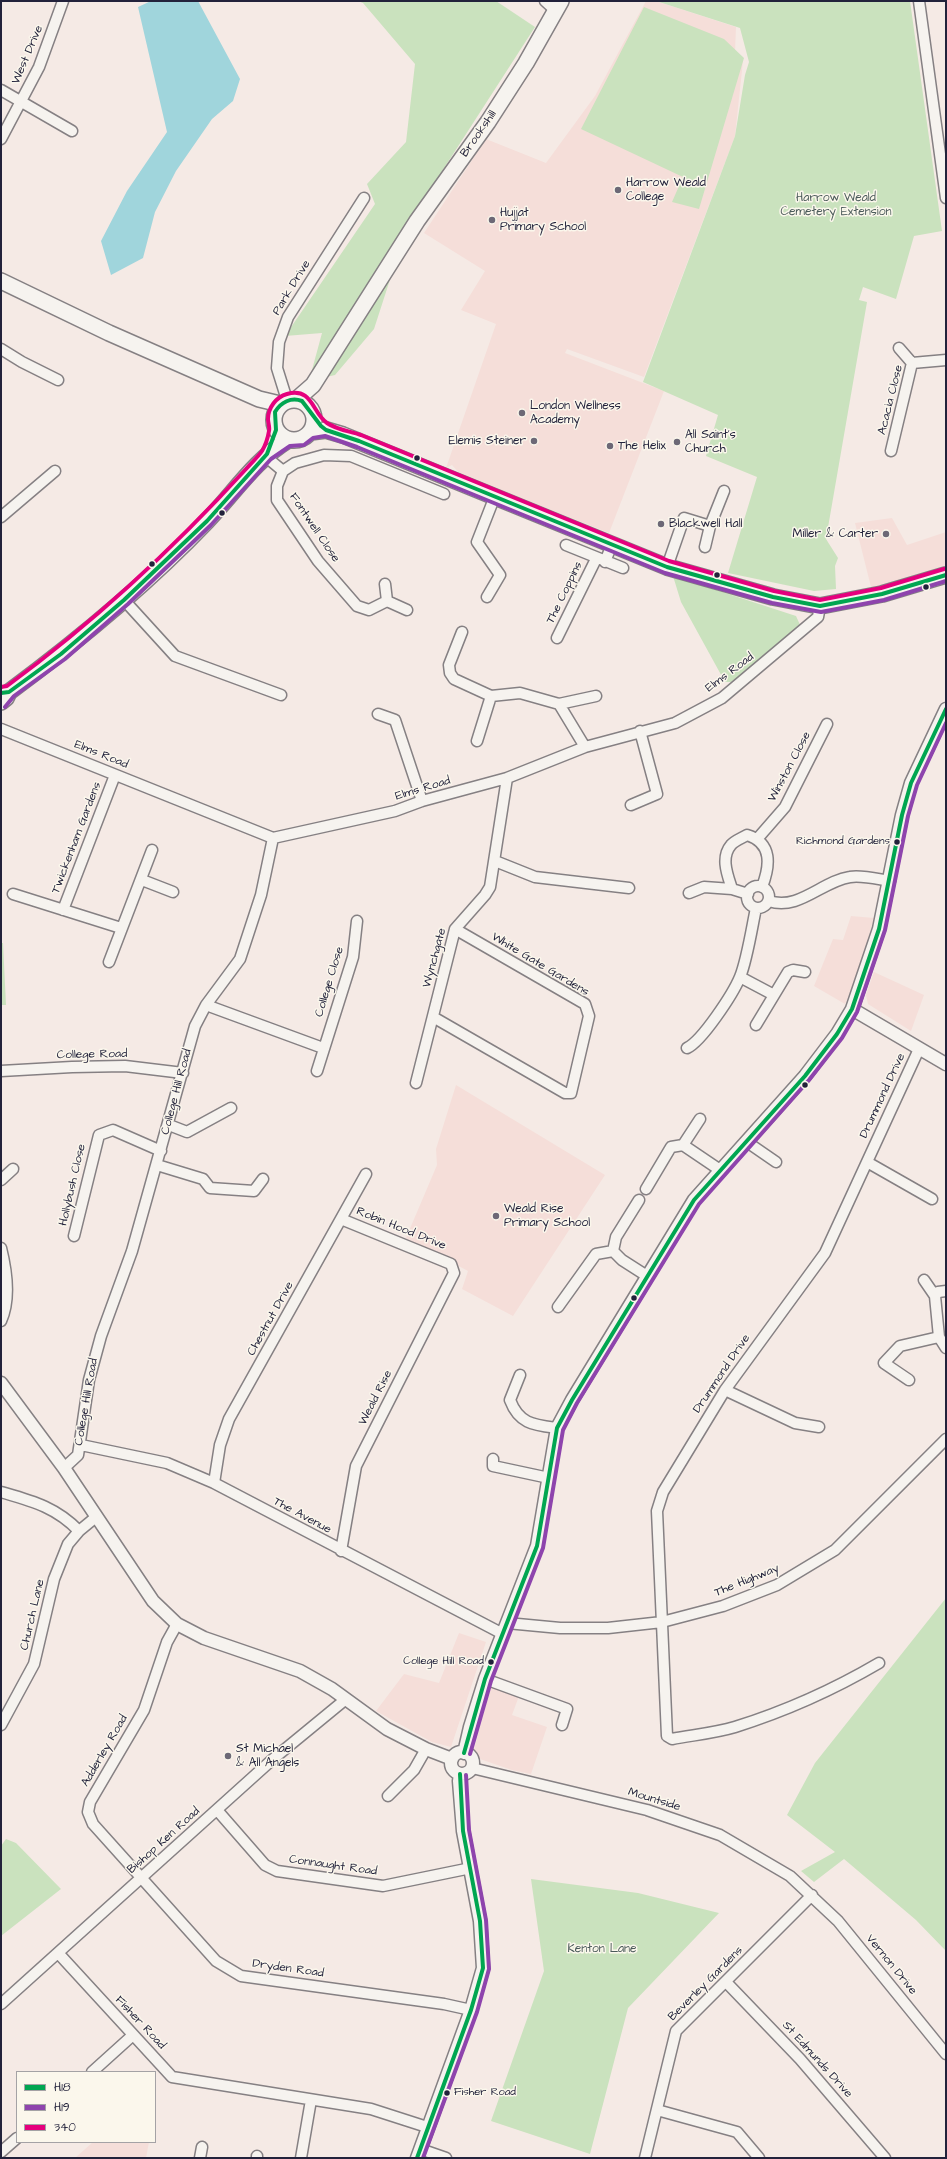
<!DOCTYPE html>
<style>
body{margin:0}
#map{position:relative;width:947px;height:2159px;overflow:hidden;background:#f5eae5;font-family:"Architects Daughter",sans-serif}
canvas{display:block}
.frame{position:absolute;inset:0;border:2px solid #22223b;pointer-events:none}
.legend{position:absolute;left:16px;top:2071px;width:140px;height:72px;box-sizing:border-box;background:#fbf7ec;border:1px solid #a4a2a5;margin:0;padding:5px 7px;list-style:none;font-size:12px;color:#22223b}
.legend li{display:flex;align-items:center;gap:8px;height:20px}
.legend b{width:20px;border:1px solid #a4a2a5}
</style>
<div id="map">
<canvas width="947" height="2159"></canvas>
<div class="frame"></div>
<ul class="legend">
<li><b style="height:5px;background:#00a651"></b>H18</li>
<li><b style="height:5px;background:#8e44ad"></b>H19</li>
<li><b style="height:5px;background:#e5007d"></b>340</li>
</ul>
</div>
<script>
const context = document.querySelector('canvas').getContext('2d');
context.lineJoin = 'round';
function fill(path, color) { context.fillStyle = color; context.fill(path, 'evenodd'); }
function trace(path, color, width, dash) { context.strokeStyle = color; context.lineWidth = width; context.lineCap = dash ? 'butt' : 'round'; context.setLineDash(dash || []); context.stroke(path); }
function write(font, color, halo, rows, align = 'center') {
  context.font = font + ' "Architects Daughter",sans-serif'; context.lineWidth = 3; context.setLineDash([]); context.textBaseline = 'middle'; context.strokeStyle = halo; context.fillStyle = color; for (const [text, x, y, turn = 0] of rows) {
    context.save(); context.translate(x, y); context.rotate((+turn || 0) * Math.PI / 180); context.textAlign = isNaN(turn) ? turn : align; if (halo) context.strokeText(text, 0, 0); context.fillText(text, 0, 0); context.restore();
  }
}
const built = new Path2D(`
 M 646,1 L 656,1 L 736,27 L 735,52 L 743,61 L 735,136 L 644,377 L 567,349 L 565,353 L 664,391 L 609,533 L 460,474 L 452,465 L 446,468 L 496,324 L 461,310 L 485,271 L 424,233 L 486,139 L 546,163 L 595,96 Z
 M 892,518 L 907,545 L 946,532 L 946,571 L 872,591 L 855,523 Z
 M 851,916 L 874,918 L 857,977 L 845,1004 L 814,986 L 833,939 L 843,940 Z
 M 874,972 L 924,995 L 911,1031 L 868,1004 L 866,995 Z
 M 456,1085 L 605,1175 L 513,1316 L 462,1289 L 468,1271 L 406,1238 L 437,1165 L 436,1149 Z
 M 459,1633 L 486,1642 L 451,1747 L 432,1742 L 376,1711 L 404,1674 L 439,1683 Z
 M 491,1686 L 519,1696 L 512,1715 L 547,1727 L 531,1774 L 512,1770 L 477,1758 L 474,1749 Z
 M 93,2142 L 149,2142 L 146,2158 L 75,2158 Z`);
const green = new Path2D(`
 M 358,1 L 496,1 L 535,27 L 408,224 L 374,329 L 335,375 L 309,381 L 322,333 L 285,336 L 375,204 L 367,184 L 406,142 L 415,64 L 363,3 Z
 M 656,1 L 910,1 L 942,231 L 914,236 L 896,299 L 863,287 L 859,300 L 867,302 L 826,539 L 838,558 L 835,566 L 836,589 L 814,591 L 728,573 L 757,477 L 706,456 L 718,415 L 643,382 L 735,136 L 745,75 L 749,62 L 740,28 Z
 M 644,7 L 724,39 L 744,58 L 699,209 L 672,202 L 683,177 L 581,129 Z
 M 673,576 L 796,616 L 801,627 L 784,644 L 731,682 L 725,682 L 681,602 Z
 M 1,943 L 3,943 L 6,1005 L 1,1005 Z
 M 946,1598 L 946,1951 L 916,1920 L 844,1859 L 814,1882 L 801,1871 L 835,1852 L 787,1815 L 815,1763 Z
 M 6,1839 L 16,1843 L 61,1889 L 1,1936 L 1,1846 Z
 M 531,1879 L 638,1893 L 719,1913 L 628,2008 L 590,2154 L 491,2121 L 544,1971 Z`);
const water = new Path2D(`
 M 151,1 L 198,1 L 240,79 L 233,101 L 212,119 L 176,171 L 155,212 L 143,258 L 111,275 L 101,241 L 127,191 L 167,132 L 138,7 Z`);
const minor = new Path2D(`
 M 545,1 L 556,11
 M 919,1 L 946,198
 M 1,90 L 72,131
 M 1,139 L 39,67 L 63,1
 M 899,348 L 912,363
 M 1,349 L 22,362 L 58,380
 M 287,400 L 277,368 L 279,342 L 288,317 L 364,198
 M 891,451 L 912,363 L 946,360
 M 265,456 L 283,471
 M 1,517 L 55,471
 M 566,545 L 623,568
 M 705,547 L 710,526 L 724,491
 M 605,562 L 612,544
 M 667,567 L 684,518 L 710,526
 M 385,584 L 387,601 L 369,610 L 357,606 L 318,561 L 277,500 L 277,486 L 283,471 L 295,463 L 324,455 L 351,456 L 444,494
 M 487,597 L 500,575 L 477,542 L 495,496
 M 124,600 L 175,656 L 281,695
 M 387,601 L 407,610
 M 462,632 L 449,665 L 450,673 L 454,679 L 491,696 L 520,693 L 559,704 L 585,747
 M 557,638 L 596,559
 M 559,704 L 596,696
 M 378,714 L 395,720 L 422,801
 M 1,729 L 273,838 L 395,811 L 422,801 L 507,778 L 585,747 L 675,723 L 722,698 L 818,617 L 820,606
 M 477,741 L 491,696
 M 631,805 L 657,794 L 640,731
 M 758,838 L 785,807 L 827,724
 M 495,861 L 535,877 L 629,888
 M 142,880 L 173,892
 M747 897a11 11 0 1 1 22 0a11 11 0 1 1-22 0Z
 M 689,893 L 704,887 L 732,889
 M 13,894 L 121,928
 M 748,894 L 732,889 C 728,876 720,858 731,845 C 734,841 742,838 747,835 C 773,843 770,866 762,887
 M 769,901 C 799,911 822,881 850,877 C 862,875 877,879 890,881
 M 63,910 L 115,775
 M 109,962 L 152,850
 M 740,977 L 774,995
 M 206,1005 L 323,1048
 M 433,1017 L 565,1093 L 571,1093 L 589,1016 L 585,1004 L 455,929
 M 756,1025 L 788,972 L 793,970 L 805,972
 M 687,1048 C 702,1041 733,994 740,977 C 747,960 752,927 756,908
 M 1,1071 L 72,1067 L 125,1066 L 183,1073
 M 317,1071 L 353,957 L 357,921
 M 416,1083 L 455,929 L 485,895 L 490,887 L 507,778
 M 169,1125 L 187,1132 L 231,1108
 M 747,1142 L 776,1162
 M 683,1145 L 720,1170
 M 867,1162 L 932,1199
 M 157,1165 L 203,1179 L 210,1188 L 254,1191 L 263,1179
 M 1,1180 L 13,1169
 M 646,1189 L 671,1147 L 683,1145 L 700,1119
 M 341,1219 L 451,1264 L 454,1273 L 356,1466 L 341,1551
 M 74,1236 L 99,1135 L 113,1130 L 161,1151
 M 1,1248 C 7,1272 11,1299 1,1321
 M 613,1251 L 622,1260 L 647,1276
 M 924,1280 L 935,1296 L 939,1337 L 946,1348
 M 935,1296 L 938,1292 L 946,1291
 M 558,1307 L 596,1254 L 613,1251 L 616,1237 L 639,1200
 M 520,1375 L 510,1400 C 519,1424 534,1425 557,1428
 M 909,1380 L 884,1363 L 900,1346 L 939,1337
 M 725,1390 L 795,1423 L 819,1427
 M 81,1445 L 167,1463 L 214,1483 L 503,1634
 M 493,1459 L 493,1466 L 549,1478
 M 64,1468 L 78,1455 L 89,1380 L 101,1336 L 132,1251 L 195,1026 L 206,1005 L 240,959 L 261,895 L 273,838
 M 214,1483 L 220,1445 L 229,1419 L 366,1174
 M 1,1492 C 32,1501 56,1507 79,1531
 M 507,1623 L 560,1628 L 608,1628 L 662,1622 L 723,1606 L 777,1585 L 835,1550 L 946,1439
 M 177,1624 L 167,1642 L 144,1710 L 90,1802 L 88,1812 L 93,1824 L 216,1961 L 241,1976 L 444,2004 L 471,2010
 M 879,1663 C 833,1690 786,1711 735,1727 C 715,1733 693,1735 672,1739 L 667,1736 L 657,1511 L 663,1492 L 725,1390 L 825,1253 L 919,1049
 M 485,1679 L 567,1709 L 562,1725
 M 1,1725 L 34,1664 L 54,1579 L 68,1544 L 79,1531 L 96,1517
 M 472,1768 L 647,1810 L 720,1835 L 790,1876 L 838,1921 L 946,2054
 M 388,1796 L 414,1770 L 426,1749
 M 217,1810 L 265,1865 L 277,1871 L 383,1886 L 471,1868
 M 59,1954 L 172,2077 L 371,2109 L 427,2127
 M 726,1982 L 800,2059 L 885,2158
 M 1,2004 L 273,1759 L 346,1699
 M 92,2072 L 133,2035
 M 657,2110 L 737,2132 L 759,2158
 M 420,2149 L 446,2158
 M 1,2152 L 17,2138
 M 200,2158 L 202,2147
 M 257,2158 L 257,2156
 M 301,2158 L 311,2100
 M 645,2158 L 676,2031 L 812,1895`);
const tertiary = new Path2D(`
 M 852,1009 L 946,1064
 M 1,1383 L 64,1468 L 153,1601 L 177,1624 L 204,1638 L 300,1671 L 332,1689 L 387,1729 L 426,1749 L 452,1759
 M451 1763a11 11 0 1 1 22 0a11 11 0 1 1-22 0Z
 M 464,1753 L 470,1727 L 485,1679 L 537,1546 L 557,1428 L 572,1400 L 694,1200 L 805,1076 L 837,1034 L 852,1009 L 879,929 L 902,815 L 911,783 L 946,709
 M 417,2158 L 471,2010 L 483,1968 L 480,1921 L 463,1831 L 459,1781 L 460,1774`);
const primary = new Path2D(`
 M 1,281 L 109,333 L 259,399 L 280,404
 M 297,399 L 313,385 L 417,221 L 488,122 L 526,63 L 561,1
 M274 420a20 20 0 1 1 40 0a20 20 0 1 1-40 0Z
 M 310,432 L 326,430 L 343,435 L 667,567 L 773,597 L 820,606 L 882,594 L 946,575
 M 1,702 L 6,698 L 9,692 C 79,640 147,584 207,521 C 234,493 255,460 288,440`);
const bus1 = new Path2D(`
 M 1,693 L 9,692 L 61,654 L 124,600 L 207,521 L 267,454 L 276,430 L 275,412 C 281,402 291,397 302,401 L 321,426 L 326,430 L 359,441 L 667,567 L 773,597 L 820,606 L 882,594 L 946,575
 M 464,1753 L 485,1679 L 537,1546 L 557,1428 L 572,1400 L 694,1200 L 805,1076 L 837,1034 L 852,1009 L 879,929 L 902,815 L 911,783 L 946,709
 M 417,2158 L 471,2010 L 483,1968 L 480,1921 L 463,1831 L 460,1774`);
const bus2 = new Path2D(`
 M 5,707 L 14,696 L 65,659 L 128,604 L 211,525 L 271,459 L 290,446 L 304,445 L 313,438 L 325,436 L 357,447 L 665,573 L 772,603 L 821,612 L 884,600 L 946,581
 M 470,1754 L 491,1681 L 543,1548 L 563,1430 L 577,1403 L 699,1204 L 809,1080 L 842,1038 L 857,1012 L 885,930 L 908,816 L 917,785 L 946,723
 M 423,2158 L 477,2012 L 489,1969 L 486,1920 L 469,1830 L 466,1775`);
const bus3 = new Path2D(`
 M 1,687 L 7,686 C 94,622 173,549 246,469 C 251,463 258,457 262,451 C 265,446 268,437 269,431 C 270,427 268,423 268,419 C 268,408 276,397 287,394 C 313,387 312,413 327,423 C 337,430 350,431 361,435 L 669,561 L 774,591 L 820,600 L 881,588 L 944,569`);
const markers = [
 [618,190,4,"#6c6876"],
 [492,220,4,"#6c6876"],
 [522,413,4,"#6c6876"],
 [534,441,4,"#6c6876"],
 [677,442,4,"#6c6876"],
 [610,446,4,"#6c6876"],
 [417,458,3.5,"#22223b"],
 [222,513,3.5,"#22223b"],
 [661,524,4,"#6c6876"],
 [886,534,4,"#6c6876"],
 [152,564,3.5,"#22223b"],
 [717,575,3.5,"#22223b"],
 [926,587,3.5,"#22223b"],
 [897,842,3.5,"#22223b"],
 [805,1085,3.5,"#22223b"],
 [496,1216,4,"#6c6876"],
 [634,1298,3.5,"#22223b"],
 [491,1662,3.5,"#22223b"],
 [228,1756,4,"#6c6876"],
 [447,2093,3.5,"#22223b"]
];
const busNames = [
 ["Richmond Gardens",890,842],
 ["College Hill Road",484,1662],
 ["Fisher Road",454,2093,"left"]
];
const streetNames = [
 ["West Drive",28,55,-67],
 ["Brookshill",479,134,-55],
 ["Park Drive",292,288,-59],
 ["Acacia Close",891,400,-76],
 ["Fontwell Close",314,528,56],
 ["The Coppins",565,593,-64],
 ["Elms Road",730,673,-37],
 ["Elms Road",101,755,22],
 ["Winston Close",790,767,-62],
 ["Elms Road",423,789,-17],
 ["Twickenham Gardens",77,838,-69],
 ["Wynchgate",435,958,-75],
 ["White Gate Gardens",540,965,31],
 ["College Close",330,982,-73],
 ["College Road",92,1055,-1],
 ["College Hill Road",177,1092,-75],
 ["Drummond Drive",883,1096,-65],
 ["Hollybush Close",73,1185,-77],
 ["Robin Hood Drive",401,1229,22],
 ["Chestnut Drive",271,1319,-61],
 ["Drummond Drive",722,1374,-56],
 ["Weald Rise",376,1398,-63],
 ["College Hill Road",87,1402,-80],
 ["The Avenue",302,1516,28],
 ["The Highway",747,1581,-22],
 ["Church Lane",33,1615,-77],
 ["Adderley Road",105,1751,-60],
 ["Mountside",654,1800,17],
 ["Bishop Ken Road",164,1841,-42],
 ["Connaught Road",333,1866,8],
 ["Vernon Drive",891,1965,51],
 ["Dryden Road",288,1969,8],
 ["Beverley Gardens",706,1984,-45],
 ["Fisher Road",140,2023,47],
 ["St Edmunds Drive",817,2060,48]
];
const poiNames = [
 ["Harrow Weald",626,183],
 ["College",626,197],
 ["Hujjat",500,213],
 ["Primary School",500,227],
 ["London Wellness",530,406],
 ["Academy",530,420],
 ["All Saint's",685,435],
 ["Church",685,449],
 ["Elemis Steiner",526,441,"right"],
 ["The Helix",618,446],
 ["Blackwell Hall",669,524],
 ["Miller & Carter",878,534,"right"],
 ["Weald Rise",504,1209],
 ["Primary School",504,1223],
 ["St Michael",236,1749],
 ["& All Angels",236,1763]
];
const parkNames = [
 ["Harrow Weald",836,198],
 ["Cemetery Extension",836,212],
 ["Kenton Lane",602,1949]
];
fill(built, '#f5ded9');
fill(green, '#cae2be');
fill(water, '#a0d5dc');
trace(minor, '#858083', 13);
trace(tertiary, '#858083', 15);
trace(primary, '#858083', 18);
trace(minor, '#f6f3ef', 10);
trace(tertiary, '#f6f3ef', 12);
trace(primary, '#f6f3ef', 15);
trace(bus1, '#00a651', 4);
trace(bus2, '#8e44ad', 4);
trace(bus3, '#e5007d', 4);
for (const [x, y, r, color] of markers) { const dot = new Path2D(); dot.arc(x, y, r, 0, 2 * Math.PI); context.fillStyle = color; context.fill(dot); trace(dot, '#fbf7ec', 1.5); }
write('11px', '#22223b', '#fbf7ec', busNames, 'right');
write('12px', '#22223b', '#fbf7ec', streetNames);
write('12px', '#22223b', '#fbf7ec', poiNames, 'left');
write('12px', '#4a5a59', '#fbf7ec', parkNames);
</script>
